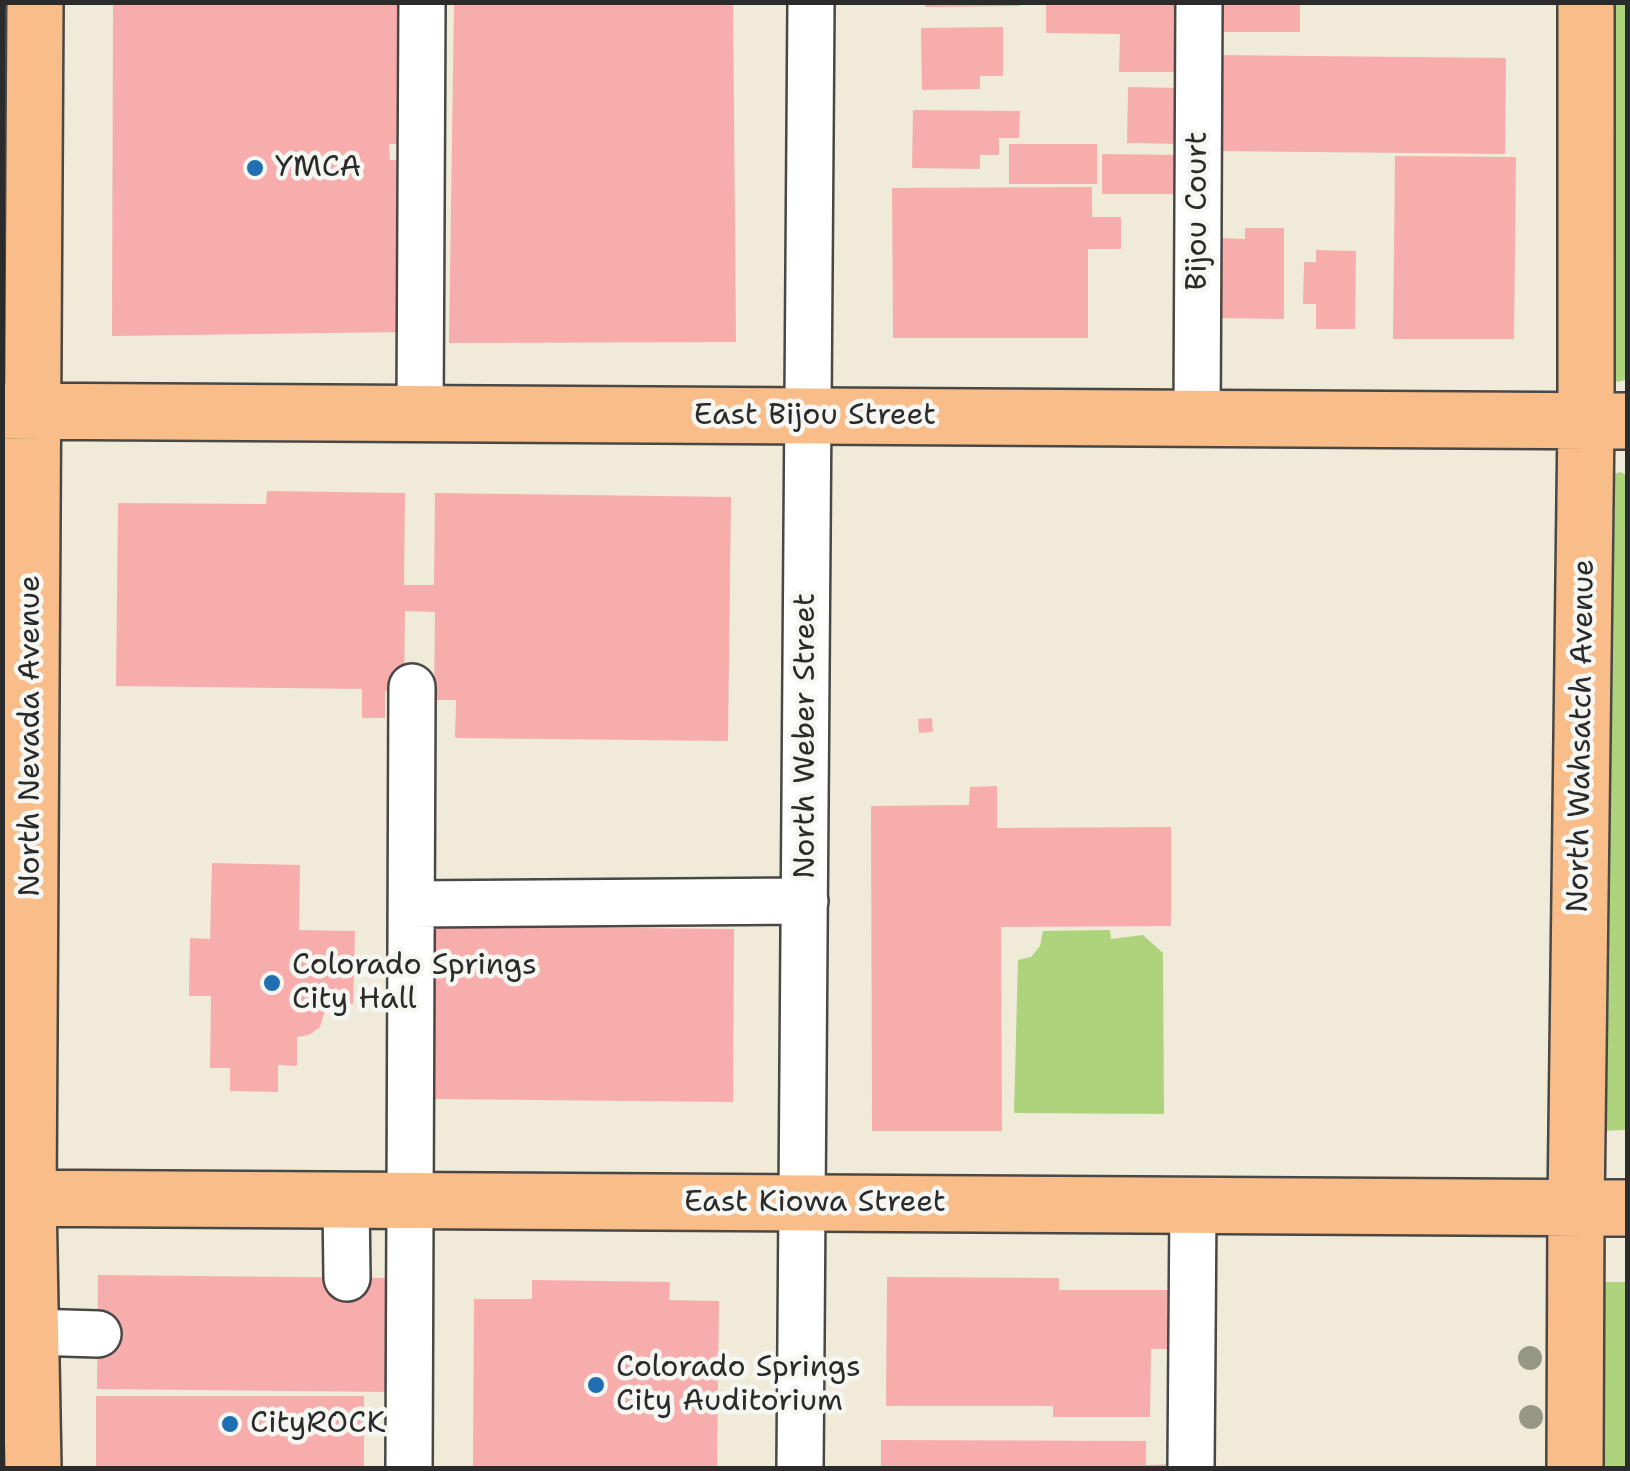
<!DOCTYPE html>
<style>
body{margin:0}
#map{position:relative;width:1630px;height:1471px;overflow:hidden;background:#f0ebd9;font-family:"Shantell Sans",sans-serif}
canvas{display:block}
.frame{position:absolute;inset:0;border:5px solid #2b2b2b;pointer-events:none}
</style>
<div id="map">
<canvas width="1630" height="1471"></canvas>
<div class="frame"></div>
</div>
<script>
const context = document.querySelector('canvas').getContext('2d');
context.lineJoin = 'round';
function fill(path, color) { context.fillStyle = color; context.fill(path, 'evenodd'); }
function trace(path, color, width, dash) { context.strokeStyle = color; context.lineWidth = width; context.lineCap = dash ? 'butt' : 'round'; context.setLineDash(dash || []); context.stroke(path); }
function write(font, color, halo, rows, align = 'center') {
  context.font = font + ' "Shantell Sans",sans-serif'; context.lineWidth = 9; context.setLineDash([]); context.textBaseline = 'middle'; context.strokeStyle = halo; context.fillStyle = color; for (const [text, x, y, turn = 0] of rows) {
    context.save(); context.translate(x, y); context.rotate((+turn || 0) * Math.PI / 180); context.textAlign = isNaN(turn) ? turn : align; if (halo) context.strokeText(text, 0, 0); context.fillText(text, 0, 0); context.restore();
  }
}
const green = new Path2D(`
 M 17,2 L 10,329 L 3,333 L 2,3 Z
 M 1601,3 L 1628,3 L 1628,379 L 1618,382 L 1607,375 Z
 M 1621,472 L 1628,477 L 1628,1130 L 1595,1131 L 1608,475 Z
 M 1110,930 L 1111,939 L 1143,935 L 1163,953 L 1164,1114 L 1014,1113 L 1018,960 L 1031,957 L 1040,946 L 1043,931 Z
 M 1593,1282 L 1627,1282 L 1627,1468 L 1592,1468 Z`);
const building = new Path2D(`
 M 113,2 L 404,2 L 401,144 L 389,144 L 390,160 L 397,160 L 396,202 L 405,202 L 405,332 L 112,336 Z
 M 454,2 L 733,2 L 736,342 L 449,343 Z
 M 925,2 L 1019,2 L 1019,6 L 925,7 Z
 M 1046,2 L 1185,2 L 1185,72 L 1119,72 L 1120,34 L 1046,33 Z
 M 1214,2 L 1300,2 L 1300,32 L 1214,32 Z
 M 1003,27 L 1003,76 L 980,76 L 980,89 L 922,90 L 921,28 Z
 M 1215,55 L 1506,58 L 1505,154 L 1214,151 Z
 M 1128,87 L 1183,88 L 1182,144 L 1127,143 Z
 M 913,110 L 1020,111 L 1019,138 L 999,138 L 999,155 L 980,155 L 980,169 L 912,168 Z
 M 1009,144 L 1097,144 L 1097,184 L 1009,184 Z
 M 1102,154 L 1185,155 L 1185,194 L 1102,194 Z
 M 1395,156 L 1516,157 L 1514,339 L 1393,339 Z
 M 1092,187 L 1092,217 L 1121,217 L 1121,249 L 1088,249 L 1088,338 L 893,338 L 892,188 Z
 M 1245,228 L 1284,228 L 1284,319 L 1216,318 L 1216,238 L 1245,239 Z
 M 1316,250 L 1356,251 L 1355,329 L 1316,329 L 1316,304 L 1303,304 L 1304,262 L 1316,262 Z
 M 267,491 L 405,493 L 404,585 L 434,585 L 435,493 L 731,497 L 728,741 L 455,738 L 456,700 L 434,700 L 435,612 L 405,611 L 404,691 L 385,691 L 385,718 L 362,718 L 362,689 L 116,686 L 118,503 L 266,504 Z
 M 932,718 L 933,732 L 919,733 L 918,719 Z
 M 997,786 L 997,828 L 1171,827 L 1171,926 L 1001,927 L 1002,1131 L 872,1131 L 871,806 L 969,805 L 970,787 Z
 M 212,863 L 300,865 L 299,930 L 355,931 L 353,1004 L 327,1004 L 320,1027 L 309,1035 L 297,1037 L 297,1066 L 278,1065 L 278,1092 L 230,1091 L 230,1068 L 210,1068 L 211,996 L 189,996 L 190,938 L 210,939 Z
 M 436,926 L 734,929 L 733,1102 L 434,1099 Z
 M 98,1275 L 394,1278 L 392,1392 L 97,1389 Z
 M 887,1277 L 1059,1278 L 1059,1290 L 1170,1290 L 1170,1349 L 1151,1349 L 1150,1417 L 1053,1417 L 1053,1406 L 886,1406 Z
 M 532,1280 L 670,1282 L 669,1300 L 719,1301 L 717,1468 L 473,1468 L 474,1299 L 532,1299 Z
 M 96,1396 L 364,1396 L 364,1468 L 96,1468 Z
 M 881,1440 L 1146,1441 L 1146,1465 L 1173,1464 L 1173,1468 L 881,1468 Z`);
const minor = new Path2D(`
 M 420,414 L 422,2
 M 1197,419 L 1199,2
 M 412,904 L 805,901
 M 346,1200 L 347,1278
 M 31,1332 L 98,1334
 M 409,1468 L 412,687
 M 800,1468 L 811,2
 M 1191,1468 L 1193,1205`);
const major = new Path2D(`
 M 2,411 L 1628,421
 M 2,1198 L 1628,1208
 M 33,1468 L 28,1198 L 35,2
 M 1575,1468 L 1576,1208 L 1586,421 L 1586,2`);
const trees = [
 [1530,1358],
 [1531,1417]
];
const markers = [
 [255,168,10,"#1f6fb2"],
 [272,983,10,"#1f6fb2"],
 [596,1385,10,"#1f6fb2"],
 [230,1424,10,"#1f6fb2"]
];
const poiNames = [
 ["YMCA",275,168],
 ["Colorado Springs",292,966],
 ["City Hall",292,1000],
 ["Colorado Springs",616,1368],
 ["City Auditorium",616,1402],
 ["CityROCK",250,1424]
];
const streetNames = [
 ["Bijou Court",1198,211,-90],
 ["East Bijou Street",815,416],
 ["North Nevada Avenue",31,736,-90],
 ["North Weber Street",806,736,-90],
 ["North Wahsatch Avenue",1582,736,-89],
 ["East Kiowa Street",815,1203]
];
fill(green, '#aed37d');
fill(building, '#f6adab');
trace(minor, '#494845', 50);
trace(major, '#494845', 60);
trace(minor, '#fff', 45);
trace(major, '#f8bd89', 55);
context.fillStyle = '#969885';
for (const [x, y] of trees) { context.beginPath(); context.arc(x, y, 12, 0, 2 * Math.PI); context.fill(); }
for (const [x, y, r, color] of markers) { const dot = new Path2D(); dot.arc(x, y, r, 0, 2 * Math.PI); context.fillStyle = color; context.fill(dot); trace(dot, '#f6f6f2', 4); }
write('30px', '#2b2b2b', '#f6f6f2', poiNames, 'left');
write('30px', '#2b2b2b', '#f6f6f2', streetNames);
</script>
